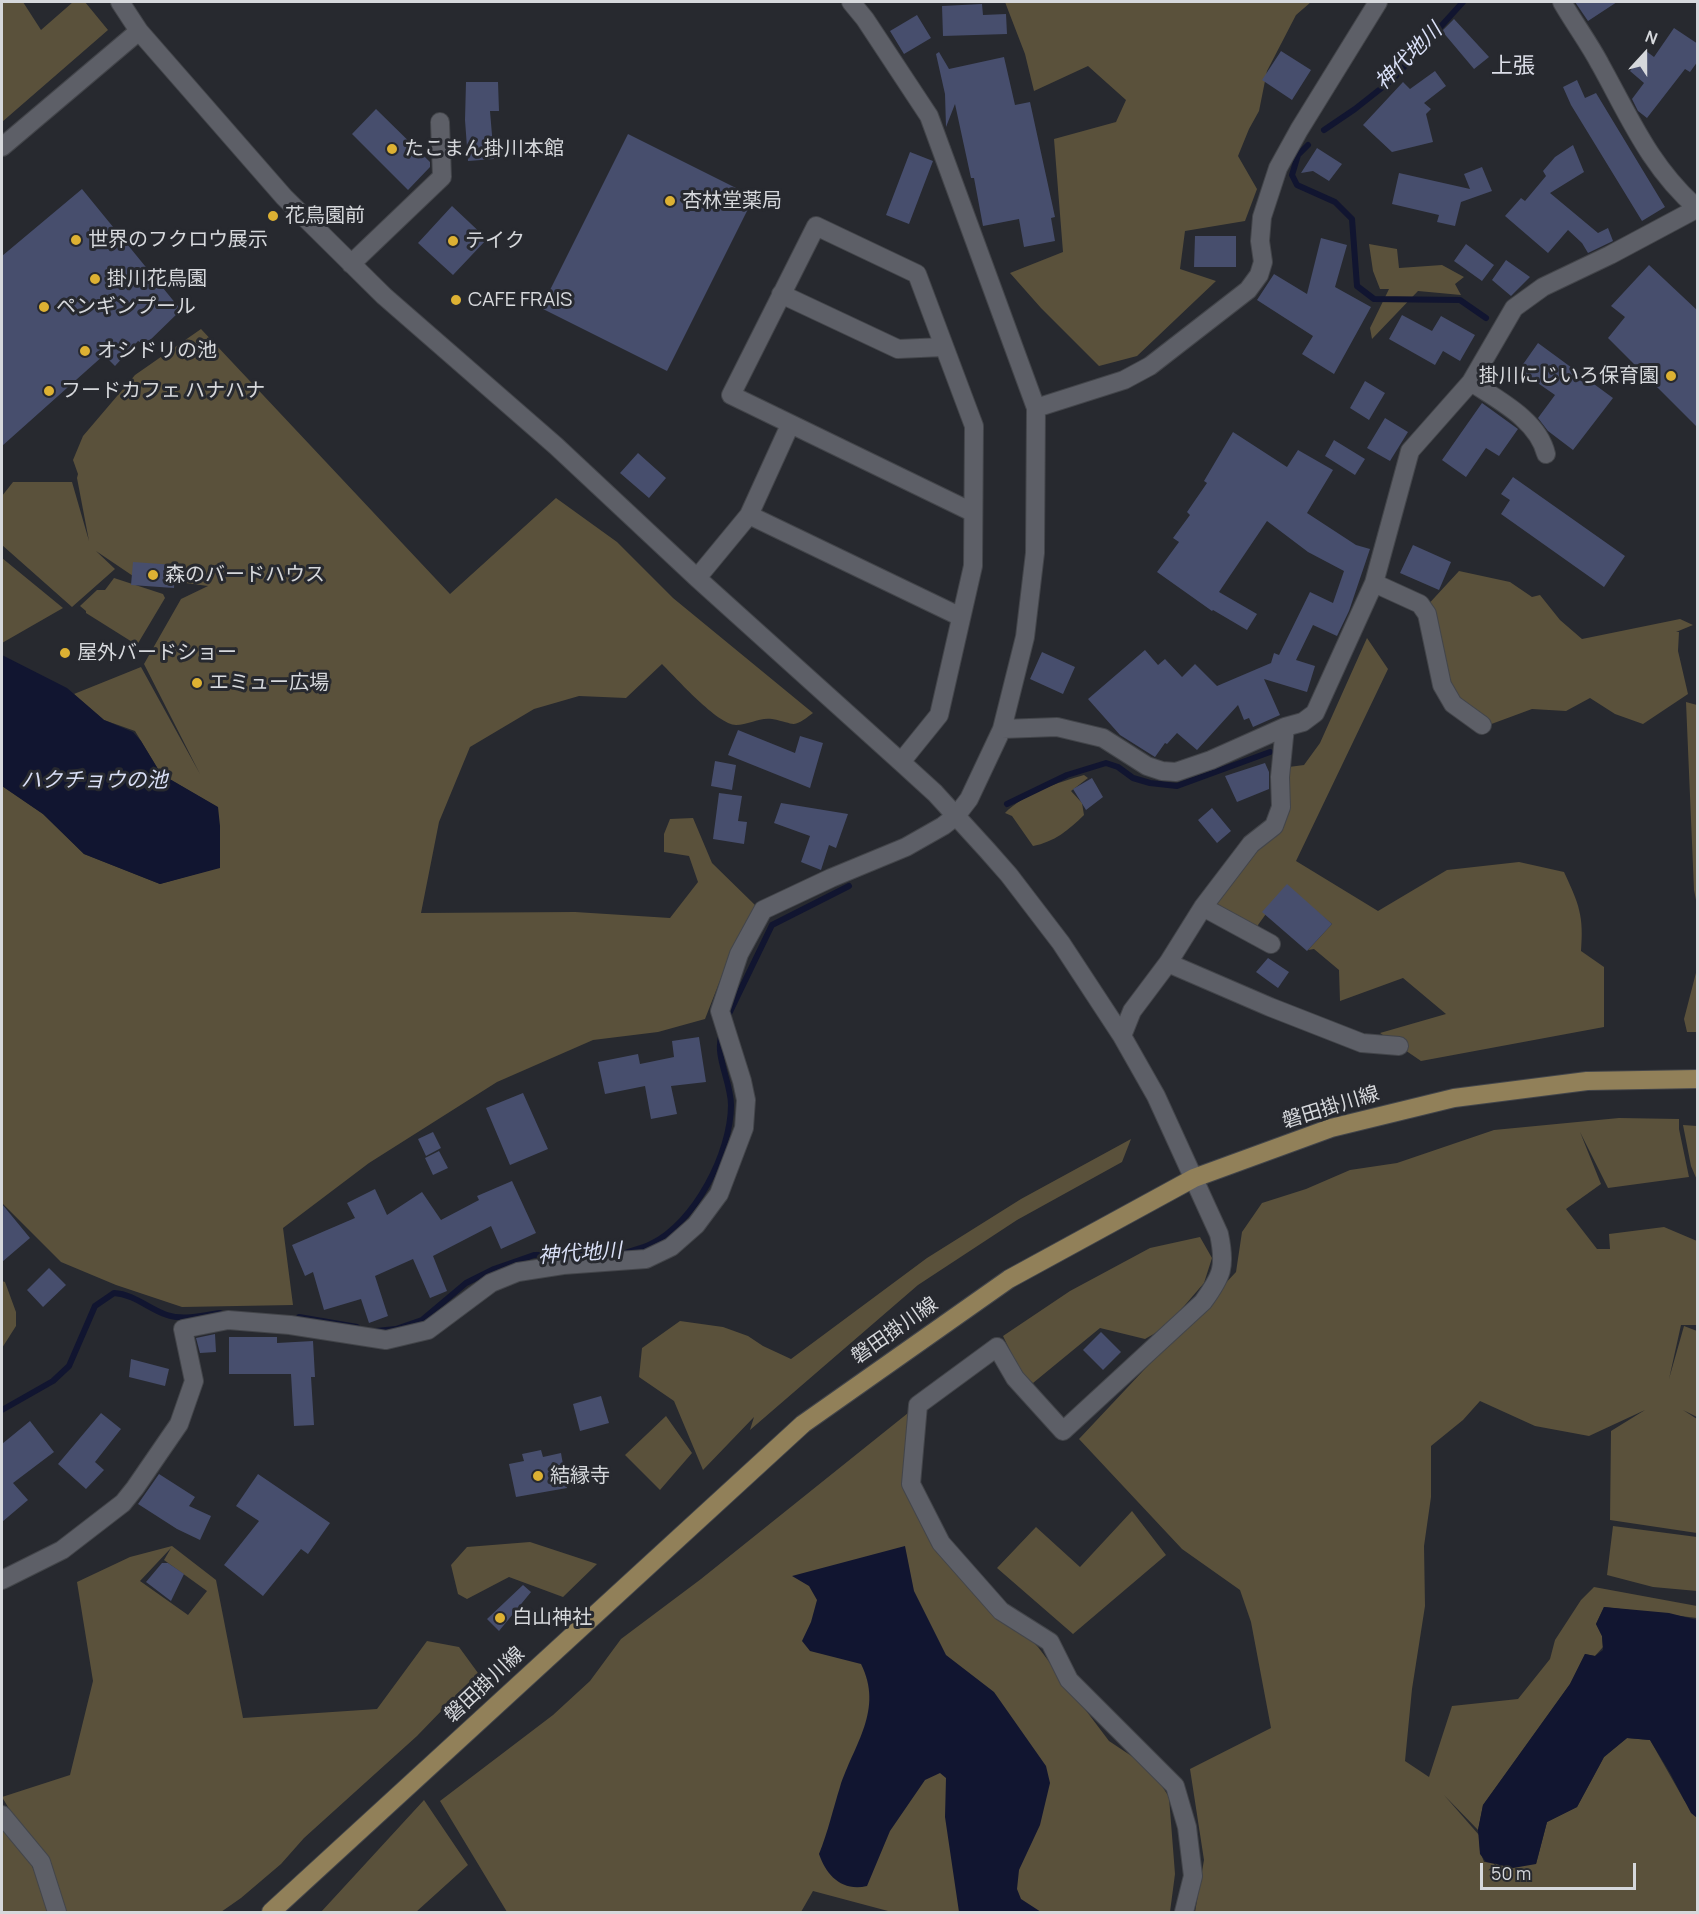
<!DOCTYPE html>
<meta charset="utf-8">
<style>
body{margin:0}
#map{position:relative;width:1699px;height:1914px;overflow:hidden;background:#27292f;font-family:Manrope,sans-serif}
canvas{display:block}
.frame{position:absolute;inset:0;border:3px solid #d6d8dc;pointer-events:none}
.north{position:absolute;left:1615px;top:24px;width:60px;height:60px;-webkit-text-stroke:4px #27292f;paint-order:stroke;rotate:21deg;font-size:16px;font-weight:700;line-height:24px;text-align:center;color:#d6d8dc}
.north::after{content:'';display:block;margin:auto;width:21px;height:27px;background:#d6d8dc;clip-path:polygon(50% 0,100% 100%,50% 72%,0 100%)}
.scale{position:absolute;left:1480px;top:1863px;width:156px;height:27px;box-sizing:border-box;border:3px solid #d6d8dc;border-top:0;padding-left:8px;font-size:18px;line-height:21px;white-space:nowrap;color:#d6d8dc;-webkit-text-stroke:4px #27292f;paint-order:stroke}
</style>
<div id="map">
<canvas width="1699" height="1914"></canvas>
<div class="frame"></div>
<div class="north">N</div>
<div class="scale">50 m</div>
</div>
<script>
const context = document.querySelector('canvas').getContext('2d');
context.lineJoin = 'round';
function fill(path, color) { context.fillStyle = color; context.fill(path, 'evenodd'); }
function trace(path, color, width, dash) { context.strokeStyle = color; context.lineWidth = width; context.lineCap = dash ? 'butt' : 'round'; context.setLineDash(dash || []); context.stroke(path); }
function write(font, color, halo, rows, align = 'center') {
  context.font = font + ' Manrope,"Noto Sans JP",sans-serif'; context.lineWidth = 6; context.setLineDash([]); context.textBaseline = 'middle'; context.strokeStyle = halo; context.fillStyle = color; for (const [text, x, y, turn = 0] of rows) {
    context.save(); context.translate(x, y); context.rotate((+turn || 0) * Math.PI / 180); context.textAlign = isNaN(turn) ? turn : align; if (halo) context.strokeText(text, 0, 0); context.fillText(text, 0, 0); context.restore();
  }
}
const green = new Path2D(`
 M 2,2 L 23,2 L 41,30 L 73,2 L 85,2 L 108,30 L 2,122 Z
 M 1005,2 L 1311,2 L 1296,15 L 1267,71 L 1259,111 L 1249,129 L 1238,156 L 1257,189 L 1245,221 L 1185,231 L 1180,269 L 1216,281 L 1137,356 L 1099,366 L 1041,308 L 1010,273 L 1063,252 L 1054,139 L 1116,122 L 1126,100 L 1088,66 L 1034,91 L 1025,54 Z
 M 1369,244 L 1397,249 L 1399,268 L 1442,265 L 1464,277 L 1455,284 L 1461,295 L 1418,291 L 1372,339 L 1370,328 L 1389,289 L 1380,289 L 1373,271 Z
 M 201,329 L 450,594 L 556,498 L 617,542 L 673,598 L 813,713 C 791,730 796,723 772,719 C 760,717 748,725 736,725 C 718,725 676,678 662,664 L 626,698 L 579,696 L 534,709 L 470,747 L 439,822 L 421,913 L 575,912 L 670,918 L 698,882 L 689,856 L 664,852 L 664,834 L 670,819 L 693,818 L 712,863 L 755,905 L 748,921 L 735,942 L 705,1019 L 658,1032 L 593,1040 L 497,1082 L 369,1163 L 283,1228 L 293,1305 L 182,1307 L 116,1285 L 61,1262 L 2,1203 L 2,786 L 43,814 L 84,854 L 160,884 L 220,867 L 217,807 L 161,774 L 135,731 L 104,720 L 74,694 L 141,667 L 200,774 L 144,664 L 181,599 L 208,586 L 133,576 L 96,551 L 115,569 L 72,607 L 2,545 L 2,496 L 13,482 L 72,482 L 89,541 L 77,478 L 78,474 L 73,460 L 83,436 L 135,375 Z
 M 2,558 L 63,608 L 2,643 Z
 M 1459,571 L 1510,582 L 1532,597 L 1540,595 L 1560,620 L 1582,639 L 1680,619 L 1693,625 L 1676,632 L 1679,632 L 1678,651 L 1688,694 L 1643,724 L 1615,714 L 1590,698 L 1566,711 L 1532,709 L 1486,726 L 1445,685 L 1424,609 Z
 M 114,578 L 163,594 L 165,598 L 137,645 L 86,613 L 86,611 L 80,606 L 97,590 L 105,590 Z
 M 1367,638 L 1388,669 L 1296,861 L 1378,911 L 1447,870 L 1519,862 L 1564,872 C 1579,904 1584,916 1581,951 L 1604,967 L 1604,1027 L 1421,1061 L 1380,1033 L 1446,1014 L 1403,978 L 1340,1001 L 1339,970 L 1314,949 L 1308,950 L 1332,924 L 1286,886 L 1258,925 L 1262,940 L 1203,907 L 1279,813 L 1281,768 L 1304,765 L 1320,743 Z
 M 1686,702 L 1697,705 L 1697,905 L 1694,890 Z
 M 1084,775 L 1088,778 L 1071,791 L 1082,803 L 1084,815 C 1069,830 1054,842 1033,846 L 1012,816 L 1005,813 C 1025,793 1057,783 1084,775 Z
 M 1697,969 L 1697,1032 L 1687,1032 L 1684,1019 Z
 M 1619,1118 L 1679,1119 L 1679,1129 L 1689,1177 L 1608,1188 L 1580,1132 L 1601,1184 L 1566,1209 L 1597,1249 L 1610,1249 L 1609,1234 L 1664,1227 L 1697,1241 L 1697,1325 L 1681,1325 L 1669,1379 L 1684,1326 L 1697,1331 L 1697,1417 L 1683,1410 L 1697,1419 L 1697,1533 L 1610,1520 L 1611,1431 L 1645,1410 L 1589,1436 L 1535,1426 L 1480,1401 L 1463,1420 L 1431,1446 L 1431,1497 L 1424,1546 L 1425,1606 L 1412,1689 L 1405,1761 L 1429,1777 L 1452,1706 L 1518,1699 L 1550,1659 L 1555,1640 L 1581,1600 L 1594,1587 L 1697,1606 L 1697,1618 L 1604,1607 L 1596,1624 L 1602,1636 L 1603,1647 L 1595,1656 L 1585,1654 L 1570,1684 L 1483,1805 L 1478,1830 L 1444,1795 L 1479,1835 L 1480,1851 L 1484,1862 L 1536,1864 L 1547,1822 L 1577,1807 L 1604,1757 L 1627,1738 L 1650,1740 L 1684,1800 L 1697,1817 L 1697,1912 L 1195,1912 L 1204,1860 L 1190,1769 L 1271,1728 L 1251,1622 L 1240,1590 L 1182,1549 L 1079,1439 L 1236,1272 L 1242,1232 L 1262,1203 L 1306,1189 L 1350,1170 L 1397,1163 L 1494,1130 Z
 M 1683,1125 L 1697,1126 L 1697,1180 L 1691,1166 Z
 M 1131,1139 L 1122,1162 L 1017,1220 L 918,1285 L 750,1430 L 754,1417 L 703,1470 L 674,1401 L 639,1377 L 642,1348 L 680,1321 L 723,1327 L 748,1336 L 763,1346 L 791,1359 L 927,1258 L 1021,1199 Z
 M 1200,1237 L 1212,1258 L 1204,1283 L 1166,1327 L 1145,1339 L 1100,1328 L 1033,1383 L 1021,1373 L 1003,1336 L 1070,1291 L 1150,1248 Z
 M 2,1281 L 5,1282 L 16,1312 L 16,1326 L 2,1348 Z
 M 918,1405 L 905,1489 L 940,1547 L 1038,1647 L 1109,1741 L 1151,1769 L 1169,1797 L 1175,1874 L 1170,1912 L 888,1912 L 888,1911 L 813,1891 L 801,1912 L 507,1912 L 440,1801 L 553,1715 L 590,1681 L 621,1639 L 701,1579 Z
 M 666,1416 L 692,1453 L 660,1490 L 625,1455 Z
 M 1132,1511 L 1166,1555 L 1073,1634 L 997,1568 L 1036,1527 L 1080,1567 Z
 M 1613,1526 L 1697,1537 L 1697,1591 L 1653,1587 L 1607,1575 Z
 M 530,1542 L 597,1564 L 563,1597 L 509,1577 L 467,1599 L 458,1594 L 451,1565 L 467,1547 Z
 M 172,1546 L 216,1580 L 243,1718 L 377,1709 L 427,1641 L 459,1647 L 478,1673 L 417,1736 L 304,1838 L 281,1864 L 241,1898 L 221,1912 L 2,1912 L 2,1817 L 29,1859 L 37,1878 L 41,1862 L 2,1797 L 70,1775 L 93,1681 L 77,1582 L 130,1557 ZM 171,1548 L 164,1560 L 207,1591 L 188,1615 L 140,1581 Z
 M 424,1800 L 468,1865 L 416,1912 L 321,1912 Z`);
const water = new Path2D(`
 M 2,655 L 67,688 L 104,720 L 133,732 L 141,741 L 161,774 L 218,807 L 220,826 L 220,868 L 160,884 L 84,854 L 43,814 L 2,786 Z
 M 905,1546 L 914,1591 L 946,1655 L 994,1692 L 1046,1766 L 1050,1783 L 1040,1825 L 1019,1870 L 1017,1889 L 1021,1899 L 1041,1912 L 959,1912 L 945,1817 L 946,1778 L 940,1773 L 925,1780 L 890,1831 L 867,1886 C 842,1892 826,1875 819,1854 C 828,1832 833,1809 840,1787 C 854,1744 884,1710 861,1664 L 810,1651 L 802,1641 L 811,1622 L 817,1600 L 809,1586 L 792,1576 Z
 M 1604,1607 L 1669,1613 L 1697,1620 L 1697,1818 L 1691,1813 L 1670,1773 L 1650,1740 L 1627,1738 L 1604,1757 L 1577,1807 L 1547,1822 L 1536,1864 L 1513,1868 L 1486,1862 L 1480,1854 L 1478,1830 L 1483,1805 L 1570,1684 L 1585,1654 L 1595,1656 L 1603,1650 L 1602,1636 L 1596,1624 Z`);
const stream = new Path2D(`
 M 1324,130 L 1355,109 L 1393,79 L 1463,2
 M 1308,145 L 1298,155 L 1292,175 L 1297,185 L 1335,202 L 1352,219 L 1357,286 L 1374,299 L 1460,300 L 1486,318
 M 1007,804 L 1067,775 L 1106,763 L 1118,767 L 1133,778 L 1150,783 L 1177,786 L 1270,752
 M 727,1018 L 772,925 L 849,886
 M 625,1253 C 634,1250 643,1248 651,1244 C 695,1223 731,1152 731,1105 C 731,1081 714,1056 722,1033
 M 299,1317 L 357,1327
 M 376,1331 L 396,1329 L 422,1320 L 466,1283 L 494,1269 L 534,1255 L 597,1254
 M 2,1410 L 53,1381 L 69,1366 L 95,1306 L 114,1293 C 134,1294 149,1309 167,1315 C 184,1321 203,1315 220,1313`);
const building = new Path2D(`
 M 1575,2 L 1617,2 L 1588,21 Z
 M 982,4 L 983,15 L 1006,14 L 1007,34 L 943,36 L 942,6 Z
 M 917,15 L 931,38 L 904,54 L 890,31 Z
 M 1454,19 L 1489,57 L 1474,69 L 1442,31 Z
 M 1674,28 L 1698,44 L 1698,61 L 1690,72 L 1685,69 L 1647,118 L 1638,111 L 1632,99 L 1644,83 L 1630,71 L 1646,51 L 1654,57 Z
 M 1281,51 L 1311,70 L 1292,100 L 1262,80 Z
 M 939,52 L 949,69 L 1004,57 L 1015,105 L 1030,102 L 1055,217 L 1051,218 L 1055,241 L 1024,247 L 1019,219 L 983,226 L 974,178 L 971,178 L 955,104 L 946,127 L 945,94 L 936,54 Z
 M 1435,71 L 1446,86 L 1424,103 L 1431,109 L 1426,114 L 1433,142 L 1392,152 L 1363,125 L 1403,82 L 1410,89 Z
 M 1577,80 L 1585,98 L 1596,93 L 1665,207 L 1642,221 L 1571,105 L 1563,87 Z
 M 466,82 L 498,82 L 499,111 L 490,111 L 494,159 L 468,161 L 465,120 Z
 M 376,109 L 430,162 L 430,167 L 408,190 L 352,134 Z
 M 628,134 L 754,197 L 667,371 L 541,308 Z
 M 1573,145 L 1584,172 L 1550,193 L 1598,233 L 1608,228 L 1613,241 L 1588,253 L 1582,243 L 1568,230 L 1548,253 L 1505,216 L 1521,198 L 1525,201 L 1546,176 L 1543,171 L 1555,157 Z
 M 1317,148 L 1342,164 L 1329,181 L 1313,171 L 1301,173 Z
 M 910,152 L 933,161 L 909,224 L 886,215 Z
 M 1482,167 L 1492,191 L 1461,202 L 1455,226 L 1437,222 L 1439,215 L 1392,204 L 1399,173 L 1470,189 L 1464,174 Z
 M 82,189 L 181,310 L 145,345 L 138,341 L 115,366 L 104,355 L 2,446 L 2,256 Z
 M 452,206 L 487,239 L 453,275 L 418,243 Z
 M 1195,236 L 1236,236 L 1236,267 L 1194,267 Z
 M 1321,238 L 1347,245 L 1335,287 L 1371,307 L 1334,374 L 1302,354 L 1313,336 L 1257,300 L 1274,274 L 1307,294 Z
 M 1466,244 L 1494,265 L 1482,281 L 1454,261 Z
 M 1506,260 L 1530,277 L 1511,296 L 1492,280 Z
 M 1649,265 L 1698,311 L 1698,428 L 1608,338 L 1625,317 L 1611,306 Z
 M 1402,315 L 1432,331 L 1441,316 L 1475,335 L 1460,361 L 1443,351 L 1435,365 L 1389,339 Z
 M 1538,343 L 1613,398 L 1573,450 L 1548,431 L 1538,418 L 1555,395 L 1519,370 Z
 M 1365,381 L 1385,393 L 1369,420 L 1350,408 Z
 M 1482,403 L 1518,429 L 1499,456 L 1486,448 L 1466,477 L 1442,460 Z
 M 1385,418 L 1408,432 L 1390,461 L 1367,448 Z
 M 1233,432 L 1287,467 L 1298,450 L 1333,470 L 1307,513 L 1356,545 L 1370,549 L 1349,611 L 1337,636 L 1313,625 L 1296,660 L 1315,666 L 1307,692 L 1264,679 L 1280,715 L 1253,727 L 1249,718 L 1244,720 L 1238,705 L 1197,750 L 1177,733 L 1167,744 L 1165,743 L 1155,757 L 1120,735 L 1088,699 L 1145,650 L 1158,665 L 1165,659 L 1182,677 L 1195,664 L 1217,686 L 1271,663 L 1274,653 L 1279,655 L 1310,592 L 1333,603 L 1344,571 L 1308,552 L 1267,521 L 1219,592 L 1257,614 L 1247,630 L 1213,610 L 1212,611 L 1157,572 L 1179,542 L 1173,538 L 1190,515 L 1187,512 L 1207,483 L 1204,481 Z
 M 1334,440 L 1365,459 L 1355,475 L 1325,456 Z
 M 638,453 L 666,478 L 649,498 L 620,473 Z
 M 1513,477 L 1625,556 L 1604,587 L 1501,514 L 1510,500 L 1501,494 Z
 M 1413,545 L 1451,562 L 1439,590 L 1400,573 Z
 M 133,562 L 175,565 L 174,588 L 131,585 Z
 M 1042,652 L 1075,667 L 1063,694 L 1030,679 Z
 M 738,730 L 795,753 L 800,736 L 823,743 L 810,788 L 728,755 Z
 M 715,761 L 736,765 L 732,790 L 711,786 Z
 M 1265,763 L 1269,772 L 1269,789 L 1237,802 L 1225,776 Z
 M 1092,778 L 1103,797 L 1086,810 L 1073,789 Z
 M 719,793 L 742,796 L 738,821 L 747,822 L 744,844 L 713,839 Z
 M 781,803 L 848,814 L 836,848 L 829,845 L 821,870 L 801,862 L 810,836 L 774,823 Z
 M 1212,808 L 1231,831 L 1217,843 L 1198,820 Z
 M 1287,884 L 1332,924 L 1307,951 L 1262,912 Z
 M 1268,958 L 1289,972 L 1278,988 L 1256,972 Z
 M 699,1037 L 706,1082 L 671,1086 L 677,1114 L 651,1119 L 645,1086 L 605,1094 L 598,1062 L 638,1054 L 640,1064 L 674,1057 L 672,1041 Z
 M 523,1093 L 548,1149 L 510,1165 L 486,1108 Z
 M 433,1132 L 441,1148 L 426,1156 L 418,1139 Z
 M 439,1151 L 448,1168 L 433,1175 L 425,1158 Z
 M 512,1181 L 536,1233 L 501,1249 L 491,1226 L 433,1256 L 447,1291 L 430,1298 L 413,1259 L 375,1276 L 388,1316 L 369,1323 L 361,1299 L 324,1310 L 313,1272 L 305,1276 L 292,1245 L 355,1218 L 347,1203 L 375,1189 L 387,1215 L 422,1192 L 441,1220 L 479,1200 L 477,1196 Z
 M 2,1204 L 30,1238 L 2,1262 Z
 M 49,1268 L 66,1285 L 43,1307 L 27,1290 Z
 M 1101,1332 L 1121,1352 L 1103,1370 L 1083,1350 Z
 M 215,1334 L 216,1352 L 200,1353 L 196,1338 Z
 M 229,1337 L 277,1337 L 277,1343 L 313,1341 L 315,1377 L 311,1377 L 314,1425 L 294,1426 L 291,1374 L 229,1374 Z
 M 131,1359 L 169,1369 L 165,1386 L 129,1377 Z
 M 601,1396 L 609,1423 L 580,1431 L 573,1404 Z
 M 101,1413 L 121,1429 L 95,1462 L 104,1470 L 86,1489 L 58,1464 Z
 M 30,1421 L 54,1452 L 13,1483 L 28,1500 L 2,1522 L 2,1444 Z
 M 541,1450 L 543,1457 L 561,1453 L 567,1488 L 516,1497 L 509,1464 L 524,1461 L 522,1454 Z
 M 159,1474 L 195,1497 L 189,1506 L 211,1516 L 200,1540 L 177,1529 L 138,1504 Z
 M 258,1474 L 330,1523 L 308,1554 L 301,1549 L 263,1596 L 224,1565 L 259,1521 L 236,1506 Z
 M 162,1563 L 168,1563 L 184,1574 L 171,1601 L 146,1582 Z
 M 523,1585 L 531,1592 L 499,1631 L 487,1619 Z`);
const minor = new Path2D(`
 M 120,2 L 139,31 L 284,197 L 384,296 L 556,446 L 697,578 L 901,762 L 935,793 L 987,850 L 1009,875 L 1061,943 L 1122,1036 L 1156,1096 L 1219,1234 C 1226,1267 1222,1276 1203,1302 L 1063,1431 L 1015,1378 L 997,1347 L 918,1405 L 911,1484 L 941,1543 L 1001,1611 L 1050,1642 L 1069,1680 L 1175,1786 L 1187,1827 L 1193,1876 L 1184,1912
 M 1562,2 C 1574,23 1589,43 1600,64 C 1630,118 1650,167 1698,209
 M 2,147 L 139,31
 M 351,264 L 442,177 L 440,122
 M 781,294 L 898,349 L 943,347
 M 1471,382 C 1498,400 1538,420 1546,454
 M 1036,408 L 1124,380 L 1150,366 L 1248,290 L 1259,275 L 1263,262 L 1260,241 L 1262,217 L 1278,168 L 1299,130 L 1378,2
 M 749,515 L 961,617
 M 697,578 L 749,515 L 790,425
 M 1374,583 L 1420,604 L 1427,614 L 1442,685 L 1453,704 L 1482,725
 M 1002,729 L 1057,727 L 1103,738 L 1147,766 L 1162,771 L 1176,772 L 1211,760 L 1285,727 L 1303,722 L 1315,713 L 1374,583 L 1410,451 L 1471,382 L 1514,308 L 1543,287 L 1610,255 L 1698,208
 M 901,762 L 939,715 L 973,566 L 974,426 L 917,274 L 816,226 L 731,395 L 972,512
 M 1203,907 L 1271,944
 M 1168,963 L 1270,1007 L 1362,1043 L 1399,1046
 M 1122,1036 L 1132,1011 L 1168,963 L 1203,907 L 1251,844 L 1274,826 L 1281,807 L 1280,777 L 1285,727
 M 2,1580 L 62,1550 L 123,1503 L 135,1488 L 179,1424 L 194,1381 L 183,1329 L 228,1320 L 290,1325 L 386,1340 L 428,1330 L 491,1283 L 518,1272 L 563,1265 L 646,1259 L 671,1247 L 696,1225 L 719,1194 L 744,1128 L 746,1100 L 742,1081 L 720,1011 L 739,954 L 763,910 L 831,878 L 906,847 L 943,826 L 956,816 L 969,799 L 1002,729 L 1025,637 L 1035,553 L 1036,408 L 929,116 L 865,19 L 851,2
 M 2,1815 L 41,1862 L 57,1912`);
const major = new Path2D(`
 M 271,1912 L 803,1424 L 1009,1279 L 1194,1178 L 1331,1128 L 1454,1098 L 1587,1081 L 1698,1079`);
const markers = [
 [392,149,6,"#ddb133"],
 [670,201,6,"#ddb133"],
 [273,216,6,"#ddb133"],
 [76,240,6,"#ddb133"],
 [453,241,6,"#ddb133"],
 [95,279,6,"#ddb133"],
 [456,300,6,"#ddb133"],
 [44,307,6,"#ddb133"],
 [85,351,6,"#ddb133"],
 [1671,376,6,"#ddb133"],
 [49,391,6,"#ddb133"],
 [153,575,6,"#ddb133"],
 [65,653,6,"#ddb133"],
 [197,683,6,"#ddb133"],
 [538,1476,6,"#ddb133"],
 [500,1618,6,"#ddb133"]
];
const poiNames = [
 ["たこまん掛川本館",404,149],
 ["杏林堂薬局",682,201],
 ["花鳥園前",285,216],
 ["世界のフクロウ展示",88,240],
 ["テイク",465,241],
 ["掛川花鳥園",107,279],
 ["CAFE FRAIS",468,300],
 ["ペンギンプール",56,307],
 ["オシドリの池",97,351],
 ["掛川にじいろ保育園",1659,376,"right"],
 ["フードカフェ ハナハナ",61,391],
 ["森のバードハウス",165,575],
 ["屋外バードショー",77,653],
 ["エミュー広場",209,683],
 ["結縁寺",550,1476],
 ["白山神社",512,1618]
];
const streetNames = [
 ["磐田掛川線",1331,1108,-17],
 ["磐田掛川線",895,1331,-35],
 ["磐田掛川線",485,1685,-43]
];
const waterNames = [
 ["神代地川",1409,57,-45],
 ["ハクチョウの池",94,781],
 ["神代地川",580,1254,-4]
];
const quarterNames = [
 ["上張",1513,67]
];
fill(green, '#5a513b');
fill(water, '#111530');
trace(stream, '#111530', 6);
fill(building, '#474e6d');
trace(minor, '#43454a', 20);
trace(major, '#43454a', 20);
trace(minor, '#5d5f67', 18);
trace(major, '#918059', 18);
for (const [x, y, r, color] of markers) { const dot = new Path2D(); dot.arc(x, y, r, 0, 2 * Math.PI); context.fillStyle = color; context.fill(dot); trace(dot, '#27292f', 2); }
write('20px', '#d6d8dc', '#27292f', poiNames, 'left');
write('20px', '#d6d8dc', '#27292f', streetNames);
write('italic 21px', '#d9dff6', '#27292f', waterNames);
write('22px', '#dbdde7', '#27292f', quarterNames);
</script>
